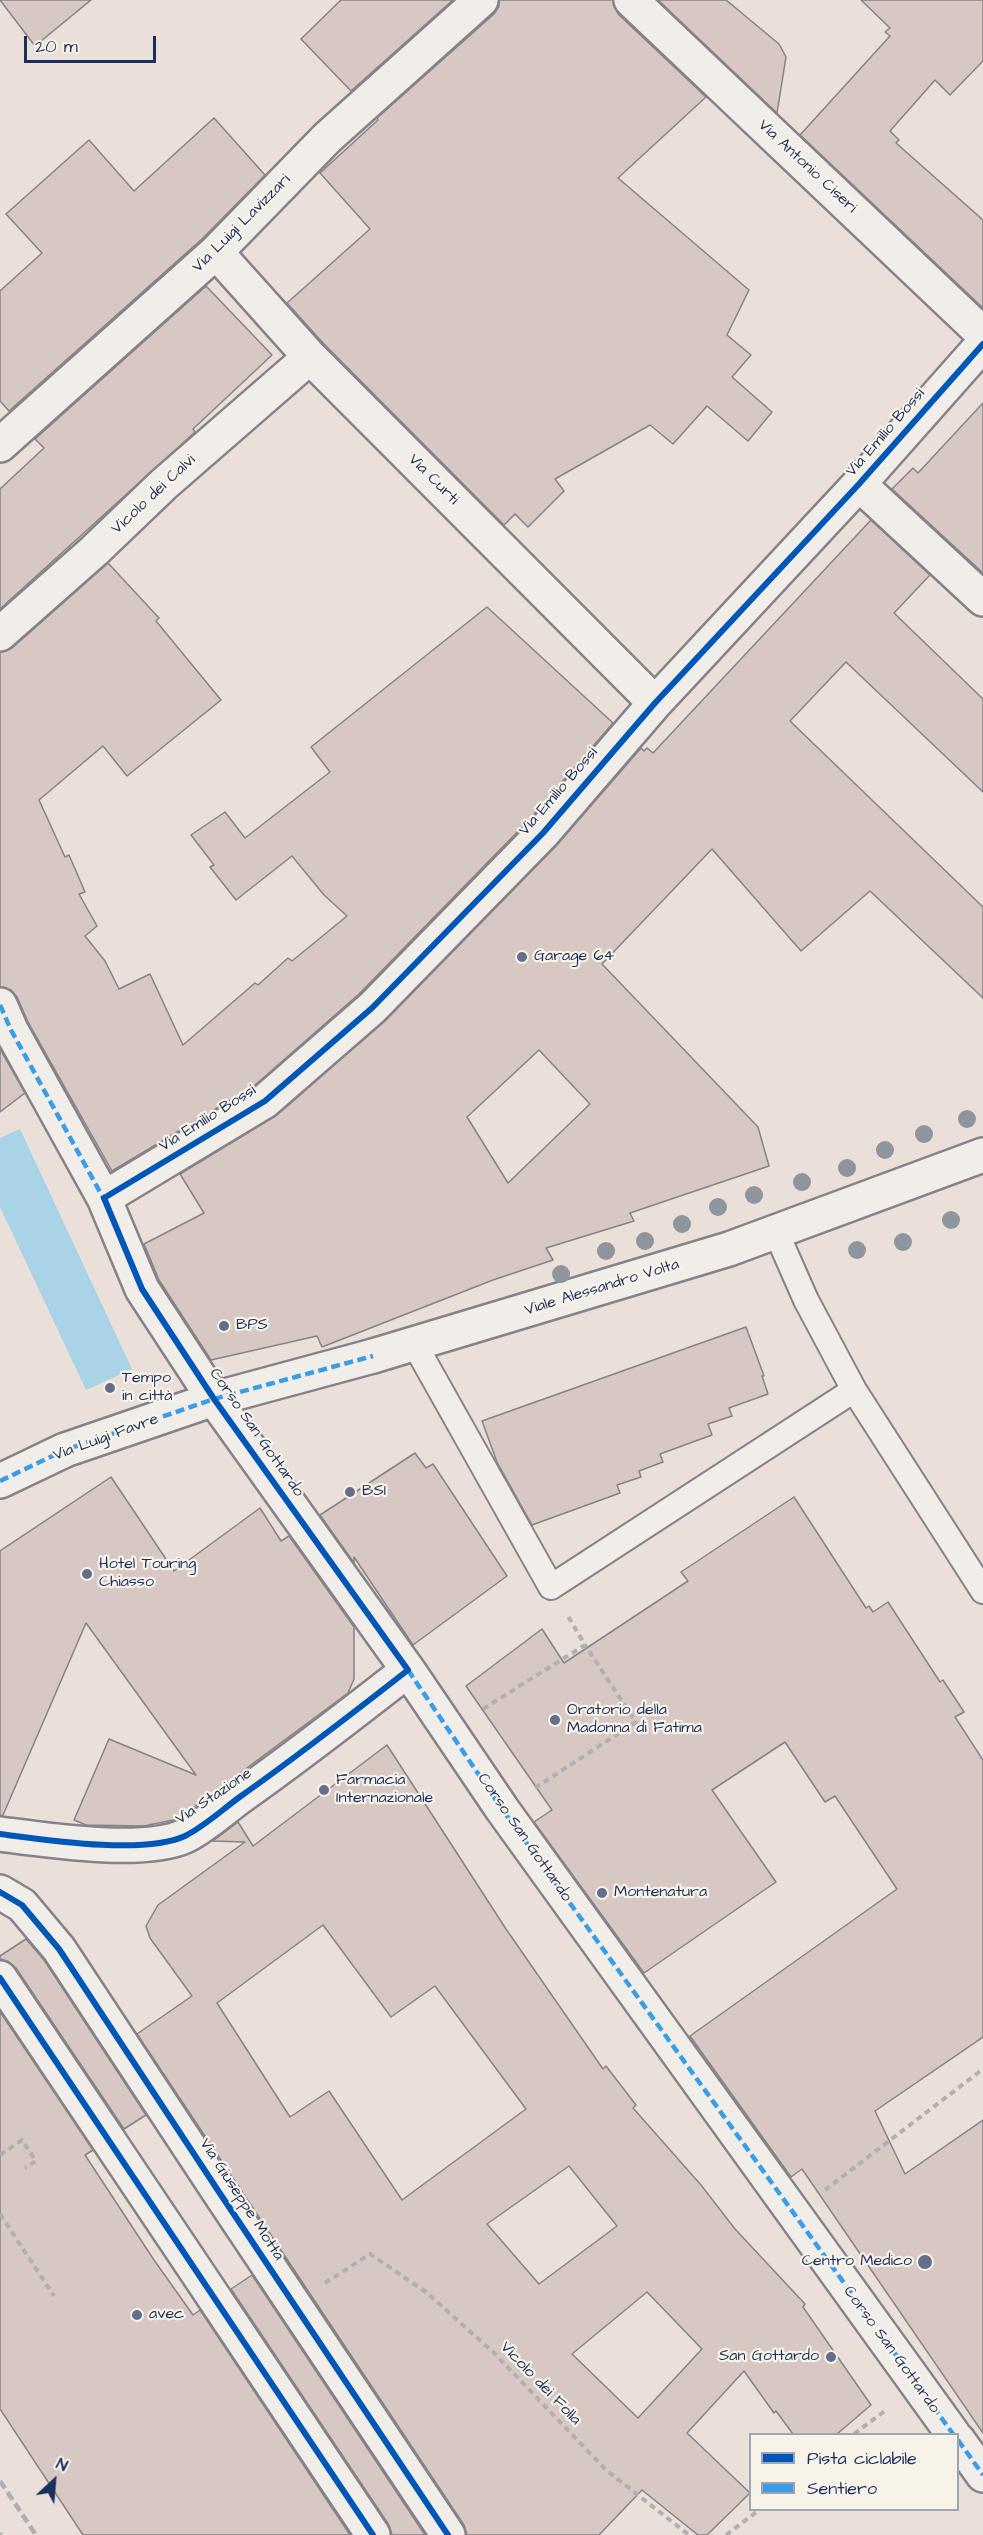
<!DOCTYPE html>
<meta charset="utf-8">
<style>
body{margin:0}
#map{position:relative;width:983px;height:2535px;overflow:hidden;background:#ebdfd9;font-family:"Architects Daughter",sans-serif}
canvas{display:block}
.legend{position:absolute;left:749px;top:2433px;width:210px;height:78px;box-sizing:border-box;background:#f7f3e8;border:2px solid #9fa5b1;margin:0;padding:8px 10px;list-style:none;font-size:18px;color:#1b2f5e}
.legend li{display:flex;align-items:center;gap:12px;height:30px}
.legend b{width:30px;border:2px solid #9fa5b1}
.north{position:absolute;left:24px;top:2451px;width:60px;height:60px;-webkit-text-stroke:4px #f7f3e8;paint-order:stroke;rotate:26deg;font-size:16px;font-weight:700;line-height:24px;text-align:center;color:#1b2f5e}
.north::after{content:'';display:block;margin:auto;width:21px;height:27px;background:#1b2f5e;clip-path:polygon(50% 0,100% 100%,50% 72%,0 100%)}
.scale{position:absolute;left:24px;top:36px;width:132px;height:27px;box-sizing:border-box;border:3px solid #1b2f5e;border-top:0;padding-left:8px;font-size:18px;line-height:21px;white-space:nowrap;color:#1b2f5e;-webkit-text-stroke:4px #f7f3e8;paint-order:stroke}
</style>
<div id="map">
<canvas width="983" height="2535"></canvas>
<ul class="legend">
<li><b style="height:8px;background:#0057b8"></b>Pista ciclabile</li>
<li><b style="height:8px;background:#3b9de6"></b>Sentiero</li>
</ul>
<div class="north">N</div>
<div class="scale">20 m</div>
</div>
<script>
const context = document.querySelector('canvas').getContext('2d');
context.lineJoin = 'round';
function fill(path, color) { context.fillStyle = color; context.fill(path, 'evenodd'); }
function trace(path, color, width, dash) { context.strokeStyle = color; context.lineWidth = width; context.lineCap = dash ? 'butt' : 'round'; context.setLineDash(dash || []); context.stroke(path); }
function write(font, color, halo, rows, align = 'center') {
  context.font = font + ' "Architects Daughter",sans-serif'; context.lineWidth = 4.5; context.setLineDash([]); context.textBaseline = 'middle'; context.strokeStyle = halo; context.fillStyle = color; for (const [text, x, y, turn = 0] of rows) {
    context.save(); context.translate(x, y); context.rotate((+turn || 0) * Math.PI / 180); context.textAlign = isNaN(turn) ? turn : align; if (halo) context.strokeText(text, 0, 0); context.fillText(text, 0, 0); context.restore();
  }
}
const water = new Path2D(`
 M 20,1129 L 132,1369 L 86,1390 L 0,1207 L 0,1138 Z`);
const building = new Path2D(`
 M 0,0 L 91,0 L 35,46 Z
 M 341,0 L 453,0 L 351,91 L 301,39 Z
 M 499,0 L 613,0 L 618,14 L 706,97 L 618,178 L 749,290 L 727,335 L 751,355 L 732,377 L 772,412 L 748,441 L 707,406 L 673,444 L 650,425 L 555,479 L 564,491 L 528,527 L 515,514 L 504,525 L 324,344 L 287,303 L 370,229 L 320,173 L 378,120 L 377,118 L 494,14 L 499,6 Z
 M 658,0 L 726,0 L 779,44 L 786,57 L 777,113 Z
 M 861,0 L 983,0 L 983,61 L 950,95 L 935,80 L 890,131 L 899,140 L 896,143 L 983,220 L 983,308 L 800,135 L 890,36 L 885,32 L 890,28 Z
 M 214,118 L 265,175 L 203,238 L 9,411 L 0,401 L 0,291 L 42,253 L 6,214 L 89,140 L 134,191 Z
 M 206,286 L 272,355 L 193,429 L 195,432 L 0,609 L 0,489 L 44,448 L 35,439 Z
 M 983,403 L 983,573 L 892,489 L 913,468 L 918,473 Z
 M 871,520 L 930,575 L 894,613 L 983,699 L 983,792 L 846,662 L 790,721 L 983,907 L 983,998 L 870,891 L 801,951 L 712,849 L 602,964 L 758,1127 L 769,1166 L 630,1213 L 634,1221 L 546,1248 L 553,1260 L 493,1280 L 322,1347 L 317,1336 L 211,1360 L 159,1280 L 144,1244 L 204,1213 L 180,1174 L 277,1115 L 385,1021 L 556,846 L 641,748 L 644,751 L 647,748 L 653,753 ZM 539,1050 L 590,1104 L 508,1183 L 467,1117 Z
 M 108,563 L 159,618 L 156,621 L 221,700 L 127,776 L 103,746 L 39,800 L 65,857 L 69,855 L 85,892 L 79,894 L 97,926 L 85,936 L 105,961 L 119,989 L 150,974 L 183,1045 L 255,983 L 258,985 L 288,958 L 292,961 L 347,916 L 324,895 L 292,856 L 236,900 L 210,867 L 214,865 L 191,835 L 225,812 L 245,838 L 330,772 L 311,747 L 487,607 L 613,723 L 529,820 L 359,994 L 254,1086 L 112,1171 L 28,1022 L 17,997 L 11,990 L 0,987 L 0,652 L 12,648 Z
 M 0,1049 L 25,1093 L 0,1112 Z
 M 746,1327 L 764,1376 L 762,1376 L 768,1394 L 729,1408 L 732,1416 L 708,1424 L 712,1435 L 660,1454 L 663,1462 L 639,1471 L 641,1477 L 617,1485 L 620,1493 L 532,1525 L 497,1462 L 482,1421 Z
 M 415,1453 L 426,1468 L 433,1464 L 507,1576 L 413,1645 L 354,1557 L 354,1563 L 320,1515 Z
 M 111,1477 L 174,1571 L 260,1508 L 281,1541 L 289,1536 L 354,1627 L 354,1679 L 348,1693 L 178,1819 L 144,1826 L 86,1825 L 74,1820 L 109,1739 L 196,1775 L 86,1623 L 3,1815 L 0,1816 L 0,1551 Z
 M 794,1497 L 866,1608 L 869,1606 L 873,1612 L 888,1602 L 940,1682 L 943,1680 L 964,1712 L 955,1717 L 983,1760 L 983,2037 L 875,2111 L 905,2174 L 983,2120 L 983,2433 L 802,2169 L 791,2177 L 690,2036 L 897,1889 L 835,1796 L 825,1802 L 785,1742 L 712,1790 L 776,1882 L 644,1973 L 534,1822 L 552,1810 L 466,1686 L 542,1629 L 564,1663 L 688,1581 L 681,1572 Z
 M 387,1745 L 506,1929 L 603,2069 L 606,2066 L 636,2105 L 633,2108 L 701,2185 L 735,2229 L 805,2304 L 803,2307 L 871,2405 L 837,2434 L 793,2434 L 776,2411 L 774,2413 L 744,2371 L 687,2433 L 750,2493 L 707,2535 L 698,2535 L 642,2490 L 599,2535 L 467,2535 L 464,2525 L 137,2034 L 192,1996 L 150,1938 L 146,1926 L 158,1905 L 245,1842 L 213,1841 L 238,1822 L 253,1846 ZM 323,1925 L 391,2017 L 435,1986 L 526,2109 L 402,2200 L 329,2091 L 290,2117 L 217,2003 ZM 569,2166 L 617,2226 L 539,2284 L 487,2224 ZM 647,2292 L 702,2349 L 638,2418 L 572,2354 Z
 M 26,1939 L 44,1960 L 146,2115 L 124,2129 L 16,1968 L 9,1962 L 0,1959 L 0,1956 Z
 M 0,2012 L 93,2150 L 85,2155 L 154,2260 L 193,2315 L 200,2310 L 350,2535 L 83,2535 L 0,2409 Z
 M 252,2275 L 425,2535 L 392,2535 L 389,2525 L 231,2289 Z`);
const path = new Path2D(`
 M 483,1709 L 585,1645 L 568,1616
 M 535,1788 L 636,1722 L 585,1645
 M 0,2155 L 22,2140 L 36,2161 L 25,2168
 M 825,2190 L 983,2069
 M 0,2214 L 54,2296
 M 325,2283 L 370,2254 L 426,2292 L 494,2353 L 606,2470 L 689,2535
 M 854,2434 L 886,2410
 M 726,2535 L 759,2510`);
const lane = new Path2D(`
 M 415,1345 L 551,1587 L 854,1390 L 806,1300 L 776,1232
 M 854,1390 L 983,1591`);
const street = new Path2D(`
 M 631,0 L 983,334
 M 216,252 L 310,357 L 655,703
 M 0,445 L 216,252 L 327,138 L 481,0
 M 859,484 L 983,599
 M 0,634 L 94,551 L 164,484 L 310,357
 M 0,1005 L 11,1030 L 104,1198 L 142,1289 L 214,1399 L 408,1670 L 502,1809 L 953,2434
 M 104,1198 L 265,1101 L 372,1008 L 543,833 L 655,703 L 859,484 L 983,344
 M 0,1481 L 65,1450 L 214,1399 L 373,1356
 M 0,1834 C 46,1840 144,1855 185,1836 C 205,1826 223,1809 241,1796 C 298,1756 353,1713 408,1670
 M 0,1892 L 22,1905 L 59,1949 L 217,2189 L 448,2535
 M 0,1978 L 373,2535
 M 958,2440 L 983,2475`);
const secondary = new Path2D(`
 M 373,1356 L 729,1249 L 983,1155`);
const rail = new Path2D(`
 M 0,2481 L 36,2535
 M 0,2533 L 1,2535`);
const quiet = new Path2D(`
 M 0,1005 L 11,1030 L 106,1203
 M 0,1481 L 65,1450 L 214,1399 L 373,1356
 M 408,1670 L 502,1809 L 953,2434
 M 958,2440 L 983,2475`);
const cycleway = new Path2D(`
 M 0,1834 C 46,1840 144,1855 185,1836 C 205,1826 223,1809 241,1796 C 298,1756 353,1713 408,1670 L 214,1399 L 142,1289 L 104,1198 L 265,1101 L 372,1008 L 543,833 L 655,703 L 859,484 L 983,344
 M 0,1892 L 22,1905 L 59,1949 L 217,2189 L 448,2535
 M 0,1978 L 373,2535`);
const trees = [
 [967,1119],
 [924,1134],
 [885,1150],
 [847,1168],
 [802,1182],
 [754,1195],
 [718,1207],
 [951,1220],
 [682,1224],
 [645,1241],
 [903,1242],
 [857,1250],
 [606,1251],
 [561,1274]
];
const markers = [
 [522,957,6,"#646d89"],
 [224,1326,6,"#646d89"],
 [110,1388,6,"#646d89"],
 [350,1492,6,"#646d89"],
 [87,1574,6,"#646d89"],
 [555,1720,6,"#646d89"],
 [324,1790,6,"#646d89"],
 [602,1893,6,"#646d89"],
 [925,2262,8,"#646d89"],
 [137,2315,6,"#646d89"],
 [831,2357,6,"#646d89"]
];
const streetNames = [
 ["Via Antonio Ciseri",807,167,43],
 ["Via Luigi Lavizzari",242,224,-45],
 ["Via Emilio Bossi",886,433,-49],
 ["Via Curti",433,480,45],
 ["Vicolo dei Calvi",154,495,-43],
 ["Via Emilio Bossi",559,792,-49],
 ["Via Emilio Bossi",208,1119,-32],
 ["Viale Alessandro Volta",602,1288,-17],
 ["Corso San Gottardo",256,1433,55],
 ["Via Luigi Favre",106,1438,-20],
 ["Via Stazione",214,1797,-34],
 ["Corso San Gottardo",524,1838,55],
 ["Via Giuseppe Motta",241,2200,57],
 ["Corso San Gottardo",891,2350,54],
 ["Vicolo dei Folla",540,2384,46]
];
const poiNames = [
 ["Garage 64",534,957],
 ["BPS",236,1326],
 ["Tempo",122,1379],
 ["in città",122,1397],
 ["BSI",362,1492],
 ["Hotel Touring",99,1565],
 ["Chiasso",99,1583],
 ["Oratorio della",567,1711],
 ["Madonna di Fatima",567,1729],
 ["Farmacia",336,1781],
 ["Internazionale",336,1799],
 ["Montenatura",614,1893],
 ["Centro Medico",912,2262,"right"],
 ["avec",149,2315],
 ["San Gottardo",819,2357,"right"]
];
fill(water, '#a9d4e8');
fill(building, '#d8c8c4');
trace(building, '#858389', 1.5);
trace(lane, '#858389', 28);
trace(street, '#858389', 38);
trace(secondary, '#858389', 38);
trace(path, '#b0afb2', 4, [6, 4.5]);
trace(lane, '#f1eeea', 24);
trace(street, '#f1eeea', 33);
trace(secondary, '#f1eeea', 33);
trace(rail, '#b0afb2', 4.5, [9, 4.5]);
trace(quiet, '#3b9de6', 4.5, [9, 4.5]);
trace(cycleway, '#0057b8', 6);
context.fillStyle = '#8f959c';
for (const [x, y] of trees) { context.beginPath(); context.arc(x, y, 9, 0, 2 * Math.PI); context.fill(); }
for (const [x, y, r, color] of markers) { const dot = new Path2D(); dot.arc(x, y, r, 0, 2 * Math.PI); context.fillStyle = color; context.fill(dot); trace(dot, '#f7f3e8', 2); }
write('16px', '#1b2f5e', '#f7f3e8', streetNames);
write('16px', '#1b2f5e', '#f7f3e8', poiNames, 'left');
</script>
